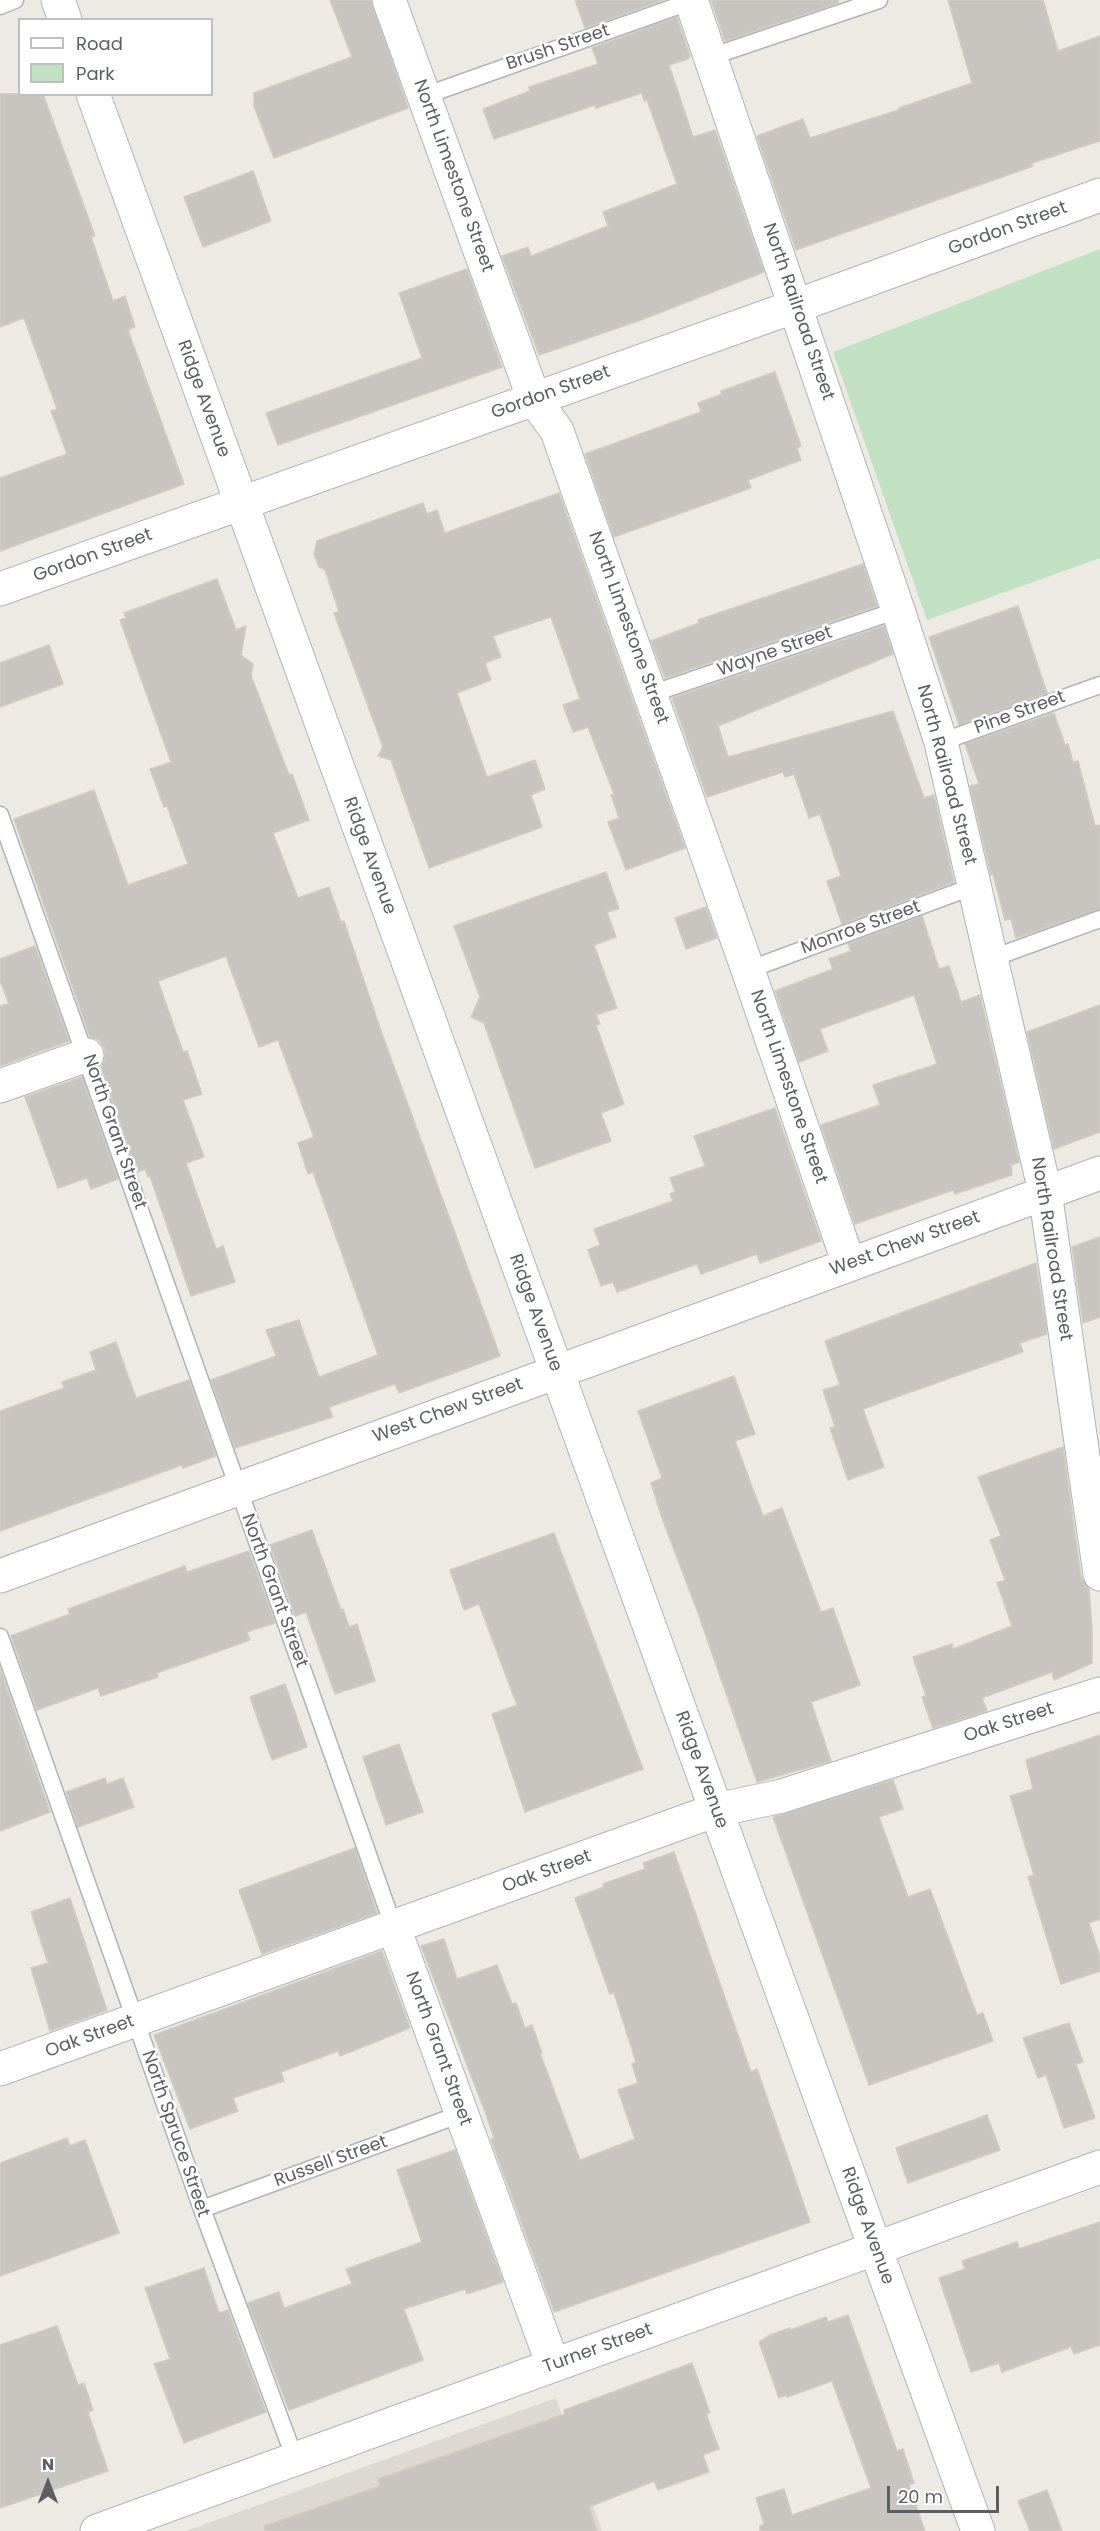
<!DOCTYPE html>
<style>
body{margin:0}
#map{position:relative;width:1100px;height:2531px;overflow:hidden;background:#eceae3;font-family:Poppins,sans-serif}
canvas{display:block}
.legend{position:absolute;left:18px;top:18px;width:195px;height:78px;box-sizing:border-box;background:#fff;border:2px solid #bdbfc0;margin:0;padding:8px 10px;list-style:none;font-size:18px;color:#5b5e62}
.legend li{display:flex;align-items:center;gap:12px;height:30px}
.legend b{width:30px;border:2px solid #bdbfc0}
.north{position:absolute;left:18px;top:2453px;width:60px;height:60px;-webkit-text-stroke:4px #fff;paint-order:stroke;rotate:0deg;font-size:16px;font-weight:700;line-height:24px;text-align:center;color:#5b5e62}
.north::after{content:'';display:block;margin:auto;width:21px;height:27px;background:#5b5e62;clip-path:polygon(50% 0,100% 100%,50% 72%,0 100%)}
.scale{position:absolute;left:887px;top:2486px;width:112px;height:27px;box-sizing:border-box;border:3px solid #5b5e62;border-top:0;padding-left:8px;font-size:18px;line-height:21px;white-space:nowrap;color:#5b5e62;-webkit-text-stroke:4px #fff;paint-order:stroke}
</style>
<div id="map">
<canvas width="1100" height="2531"></canvas>
<ul class="legend">
<li><b style="height:8px;background:#fff"></b>Road</li>
<li><b style="height:16px;background:#c2e1c3"></b>Park</li>
</ul>
<div class="north">N</div>
<div class="scale">20 m</div>
</div>
<script>
const context = document.querySelector('canvas').getContext('2d');
context.lineJoin = 'round';
function fill(path, color) { context.fillStyle = color; context.fill(path, 'evenodd'); }
function trace(path, color, width, dash) { context.strokeStyle = color; context.lineWidth = width; context.lineCap = dash ? 'butt' : 'round'; context.setLineDash(dash || []); context.stroke(path); }
function write(font, color, halo, rows, align = 'center') {
  context.font = font + ' Poppins,sans-serif'; context.lineWidth = 5; context.setLineDash([]); context.textBaseline = 'middle'; context.strokeStyle = halo; context.fillStyle = color; for (const [text, x, y, turn = 0] of rows) {
    context.save(); context.translate(x, y); context.rotate((+turn || 0) * Math.PI / 180); context.textAlign = isNaN(turn) ? turn : align; if (halo) context.strokeText(text, 0, 0); context.fillText(text, 0, 0); context.restore();
  }
}
const education = new Path2D(`
 M 556,2398 L 602,2531 L 186,2531 Z`);
const green = new Path2D(`
 M 1100,249 L 1100,558 L 927,620 L 833,352 Z`);
const building = new Path2D(`
 M 330,0 L 371,0 L 408,108 L 274,158 L 254,106 L 254,93 L 352,57 Z
 M 575,0 L 663,0 L 585,28 Z
 M 711,0 L 838,0 L 838,3 L 725,41 Z
 M 948,0 L 1043,0 L 1058,51 L 1100,36 L 1100,141 L 1032,163 L 1033,166 L 796,250 L 757,136 L 803,119 L 810,138 L 899,110 L 899,108 L 972,83 Z
 M 677,17 L 690,56 L 688,59 L 669,65 L 693,137 L 715,130 L 764,272 L 641,320 L 539,355 L 502,256 L 528,247 L 531,256 L 608,226 L 603,212 L 677,184 L 647,100 L 644,101 L 642,93 L 596,108 L 595,105 L 494,139 L 483,109 L 530,91 L 529,87 L 598,64 L 592,48 Z
 M 0,94 L 43,94 L 95,236 L 91,237 L 113,301 L 125,296 L 135,327 L 128,330 L 184,484 L 0,551 L 0,478 L 67,454 L 51,411 L 57,409 L 24,318 L 0,327 Z
 M 253,171 L 271,221 L 203,247 L 184,197 Z
 M 467,269 L 502,367 L 278,445 L 266,413 L 422,358 L 399,293 Z
 M 775,372 L 801,446 L 797,448 L 801,460 L 748,480 L 751,488 L 614,537 L 585,454 L 701,412 L 698,403 L 722,394 L 721,391 Z
 M 559,493 L 685,848 L 626,870 L 608,822 L 619,818 L 611,795 L 614,794 L 588,727 L 573,732 L 563,705 L 580,699 L 551,617 L 493,636 L 501,657 L 485,663 L 491,680 L 457,693 L 487,777 L 535,760 L 545,789 L 531,795 L 542,827 L 429,868 L 391,760 L 378,756 L 383,747 L 334,613 L 339,612 L 325,570 L 319,567 L 314,554 L 317,541 L 423,503 L 427,514 L 437,510 L 445,533 Z
 M 863,564 L 877,606 L 665,678 L 651,641 L 699,623 L 698,620 Z
 M 217,579 L 236,630 L 246,626 L 241,655 L 253,664 L 251,675 L 289,775 L 292,774 L 309,820 L 273,833 L 298,898 L 329,887 L 341,922 L 344,921 L 381,1031 L 500,1356 L 399,1393 L 395,1384 L 329,1407 L 333,1417 L 235,1448 L 211,1380 L 276,1356 L 266,1330 L 299,1320 L 319,1377 L 378,1355 L 313,1172 L 308,1174 L 298,1143 L 314,1137 L 278,1040 L 259,1047 L 226,956 L 158,981 L 183,1052 L 187,1051 L 202,1094 L 183,1100 L 204,1157 L 186,1163 L 216,1249 L 223,1246 L 235,1282 L 191,1296 L 150,1176 L 148,1177 L 145,1169 L 137,1172 L 101,1068 L 105,1059 L 105,1049 L 99,1040 L 90,1037 L 14,819 L 94,790 L 128,885 L 188,864 L 167,806 L 164,807 L 150,769 L 171,762 L 120,620 L 126,618 L 124,613 Z
 M 1018,606 L 1047,693 L 959,725 L 929,637 Z
 M 884,626 L 893,654 L 718,726 L 728,757 L 893,711 L 924,798 L 934,795 L 954,882 L 842,924 L 827,881 L 841,876 L 820,814 L 809,818 L 794,774 L 785,777 L 783,772 L 707,797 L 672,698 Z
 M 49,645 L 63,684 L 0,707 L 0,663 Z
 M 1054,713 L 1065,745 L 1068,744 L 1073,762 L 1078,761 L 1095,826 L 1100,825 L 1100,909 L 1016,938 L 1011,919 L 1005,920 L 993,874 L 991,875 L 970,786 L 979,784 L 965,744 Z
 M 606,872 L 619,909 L 607,912 L 616,937 L 594,945 L 617,1008 L 596,1015 L 600,1024 L 596,1025 L 624,1104 L 601,1113 L 611,1141 L 535,1168 L 484,1023 L 471,1017 L 480,997 L 454,926 Z
 M 706,907 L 717,938 L 686,949 L 675,918 Z
 M 922,916 L 939,969 L 949,966 L 961,1002 L 980,995 L 1019,1162 L 1011,1165 L 1012,1175 L 955,1194 L 953,1190 L 855,1224 L 821,1125 L 880,1105 L 873,1085 L 937,1064 L 914,995 L 820,1029 L 828,1051 L 799,1062 L 775,991 L 833,969 L 829,959 L 851,951 L 848,944 Z
 M 35,946 L 69,1041 L 0,1066 L 0,1006 L 9,1004 L 0,980 L 0,959 Z
 M 1100,1005 L 1100,1132 L 1054,1149 L 1027,1032 Z
 M 82,1077 L 118,1179 L 91,1189 L 87,1178 L 58,1188 L 25,1097 Z
 M 775,1108 L 821,1241 L 760,1263 L 757,1254 L 701,1274 L 697,1264 L 617,1292 L 613,1282 L 601,1286 L 588,1250 L 600,1245 L 594,1229 L 673,1201 L 670,1194 L 675,1192 L 670,1178 L 705,1166 L 694,1136 Z
 M 1100,1237 L 1100,1317 L 1083,1323 L 1072,1247 Z
 M 1036,1263 L 1047,1334 L 1020,1343 L 1023,1352 L 863,1409 L 884,1467 L 848,1480 L 830,1428 L 835,1427 L 823,1390 L 840,1385 L 825,1341 Z
 M 116,1342 L 136,1398 L 189,1380 L 216,1456 L 183,1468 L 182,1465 L 0,1531 L 0,1411 L 64,1388 L 62,1382 L 96,1370 L 90,1352 Z
 M 734,1376 L 755,1434 L 735,1441 L 763,1516 L 782,1508 L 821,1612 L 833,1608 L 860,1685 L 811,1702 L 831,1761 L 757,1782 L 698,1613 L 662,1518 L 651,1483 L 662,1478 L 638,1411 Z
 M 1063,1447 L 1081,1577 L 1089,1589 L 1092,1628 L 1092,1663 L 1054,1680 L 1052,1672 L 982,1698 L 987,1711 L 933,1728 L 922,1697 L 926,1696 L 913,1657 L 952,1644 L 953,1649 L 1012,1626 L 997,1583 L 1005,1580 L 990,1540 L 1001,1536 L 978,1477 Z
 M 312,1530 L 341,1610 L 343,1609 L 349,1627 L 357,1624 L 375,1681 L 335,1694 L 306,1612 L 295,1616 L 270,1545 Z
 M 554,1533 L 643,1769 L 525,1812 L 492,1714 L 517,1705 L 479,1604 L 464,1610 L 450,1570 Z
 M 249,1551 L 275,1623 L 247,1632 L 250,1640 L 157,1673 L 158,1677 L 101,1696 L 98,1688 L 37,1710 L 11,1636 L 70,1614 L 68,1609 L 185,1566 L 187,1572 Z
 M 0,1669 L 50,1812 L 0,1831 Z
 M 285,1684 L 307,1747 L 272,1760 L 250,1697 Z
 M 1100,1735 L 1100,1919 L 1089,1923 L 1100,1957 L 1100,1971 L 1061,1984 L 1028,1877 L 1034,1875 L 1010,1796 L 1033,1789 L 1026,1760 Z
 M 399,1744 L 423,1812 L 386,1825 L 363,1757 Z
 M 105,1778 L 107,1784 L 123,1778 L 134,1807 L 78,1827 L 66,1792 Z
 M 893,1780 L 903,1809 L 879,1817 L 908,1897 L 930,1889 L 977,2015 L 983,2013 L 993,2041 L 869,2085 L 773,1817 Z
 M 355,1848 L 377,1913 L 262,1954 L 239,1890 Z
 M 674,1852 L 751,2072 L 757,2069 L 810,2222 L 554,2312 L 491,2139 L 494,2138 L 484,2109 L 421,1946 L 444,1939 L 457,1979 L 497,1965 L 512,2004 L 516,2003 L 525,2028 L 532,2025 L 542,2053 L 540,2053 L 580,2160 L 635,2139 L 618,2090 L 638,2083 L 632,2064 L 636,2062 L 614,1993 L 610,1994 L 575,1898 L 604,1887 L 603,1884 L 645,1869 L 643,1863 Z
 M 70,1898 L 107,2010 L 50,2031 L 31,1968 L 48,1963 L 31,1912 Z
 M 382,1951 L 410,2028 L 340,2056 L 338,2051 L 281,2072 L 284,2081 L 233,2098 L 238,2111 L 190,2129 L 154,2035 Z
 M 1069,2023 L 1083,2062 L 1076,2064 L 1095,2118 L 1064,2128 L 1046,2075 L 1038,2078 L 1023,2038 Z
 M 987,2115 L 1000,2150 L 908,2183 L 896,2148 Z
 M 67,2138 L 70,2146 L 85,2140 L 119,2233 L 0,2276 L 0,2163 Z
 M 455,2150 L 503,2282 L 467,2294 L 465,2289 L 404,2309 L 423,2360 L 289,2410 L 248,2303 L 279,2292 L 284,2308 L 352,2284 L 346,2269 L 422,2242 L 397,2170 Z
 M 1100,2222 L 1100,2345 L 1074,2354 L 1071,2347 L 1002,2372 L 999,2363 L 971,2372 L 939,2278 L 965,2269 L 962,2261 L 1017,2242 L 1019,2249 Z
 M 204,2268 L 219,2313 L 228,2310 L 266,2412 L 184,2443 L 154,2364 L 170,2359 L 145,2288 Z
 M 848,2315 L 897,2451 L 903,2449 L 914,2483 L 909,2485 L 925,2531 L 760,2531 L 760,2526 L 764,2524 L 756,2498 L 784,2489 L 792,2515 L 871,2488 L 832,2381 L 787,2397 L 786,2395 L 779,2398 L 759,2342 L 770,2335 L 790,2328 L 791,2330 L 826,2317 L 828,2322 Z
 M 57,2326 L 78,2385 L 84,2383 L 93,2410 L 88,2412 L 108,2471 L 0,2508 L 0,2345 Z
 M 692,2363 L 710,2413 L 706,2414 L 719,2449 L 703,2455 L 709,2472 L 658,2490 L 654,2481 L 589,2507 L 597,2531 L 265,2531 L 264,2526 L 380,2486 L 378,2479 L 565,2414 L 564,2410 Z
 M 1047,2490 L 1062,2531 L 1030,2531 L 1018,2501 Z`);
const service = new Path2D(`
 M 0,6 L 15,0
 M 710,57 L 879,0
 M 424,96 L 692,1
 M 651,694 L 898,610
 M 941,742 L 1100,685
 M 0,815 L 394,1928
 M 990,959 L 1100,919
 M 748,970 L 974,886
 M 0,1637 L 202,2209 L 295,2459
 M 202,2209 L 461,2114`);
const minor = new Path2D(`
 M 58,0 L 65,20
 M 389,0 L 534,399 L 557,431 L 748,970 L 849,1264
 M 691,0 L 898,610 L 941,742 L 1045,1192 L 1100,1574
 M 93,94 L 978,2531
 M 0,1086 L 87,1055
 M 0,1576 L 1100,1173
 M 394,1928 L 553,2365
 M 0,2069 L 716,1810 L 782,1796 L 1100,1694
 M 97,2531 L 1100,2167`);
const tertiary = new Path2D(`
 M 0,589 L 796,306 L 1100,195`);
const streetNames = [
 ["Brush Street",558,48,-19],
 ["North Limestone Street",453,176,70],
 ["Gordon Street",1008,229,-20],
 ["North Railroad Street",798,312,71],
 ["Gordon Street",551,393,-20],
 ["Ridge Avenue",203,399,70],
 ["Gordon Street",93,556,-20],
 ["North Limestone Street",628,628,70],
 ["Wayne Street",775,652,-19],
 ["Pine Street",1020,713,-20],
 ["North Railroad Street",946,775,75],
 ["Ridge Avenue",369,856,70],
 ["Monroe Street",861,928,-20],
 ["North Limestone Street",788,1087,71],
 ["North Grant Street",114,1132,71],
 ["West Chew Street",905,1244,-20],
 ["North Railroad Street",1051,1249,81],
 ["Ridge Avenue",535,1313,70],
 ["West Chew Street",448,1411,-20],
 ["North Grant Street",274,1591,70],
 ["Oak Street",1009,1723,-18],
 ["Ridge Avenue",701,1770,70],
 ["Oak Street",547,1872,-20],
 ["Oak Street",90,2037,-20],
 ["North Grant Street",438,2049,70],
 ["North Spruce Street",175,2134,71],
 ["Russell Street",331,2162,-20],
 ["Ridge Avenue",867,2226,70],
 ["Turner Street",598,2349,-20]
];
fill(education, '#dcd9d2');
fill(green, '#c2e1c3');
fill(building, '#c8c5c0');
trace(building, '#d0ccc2', 1.5);
trace(service, '#b1b3b7', 19);
trace(minor, '#b1b3b7', 35);
trace(tertiary, '#b1b3b7', 35);
trace(service, '#fff', 16);
trace(minor, '#fff', 33);
trace(tertiary, '#fff', 33);
write('18px', '#5b5e62', '#fff', streetNames);
</script>
